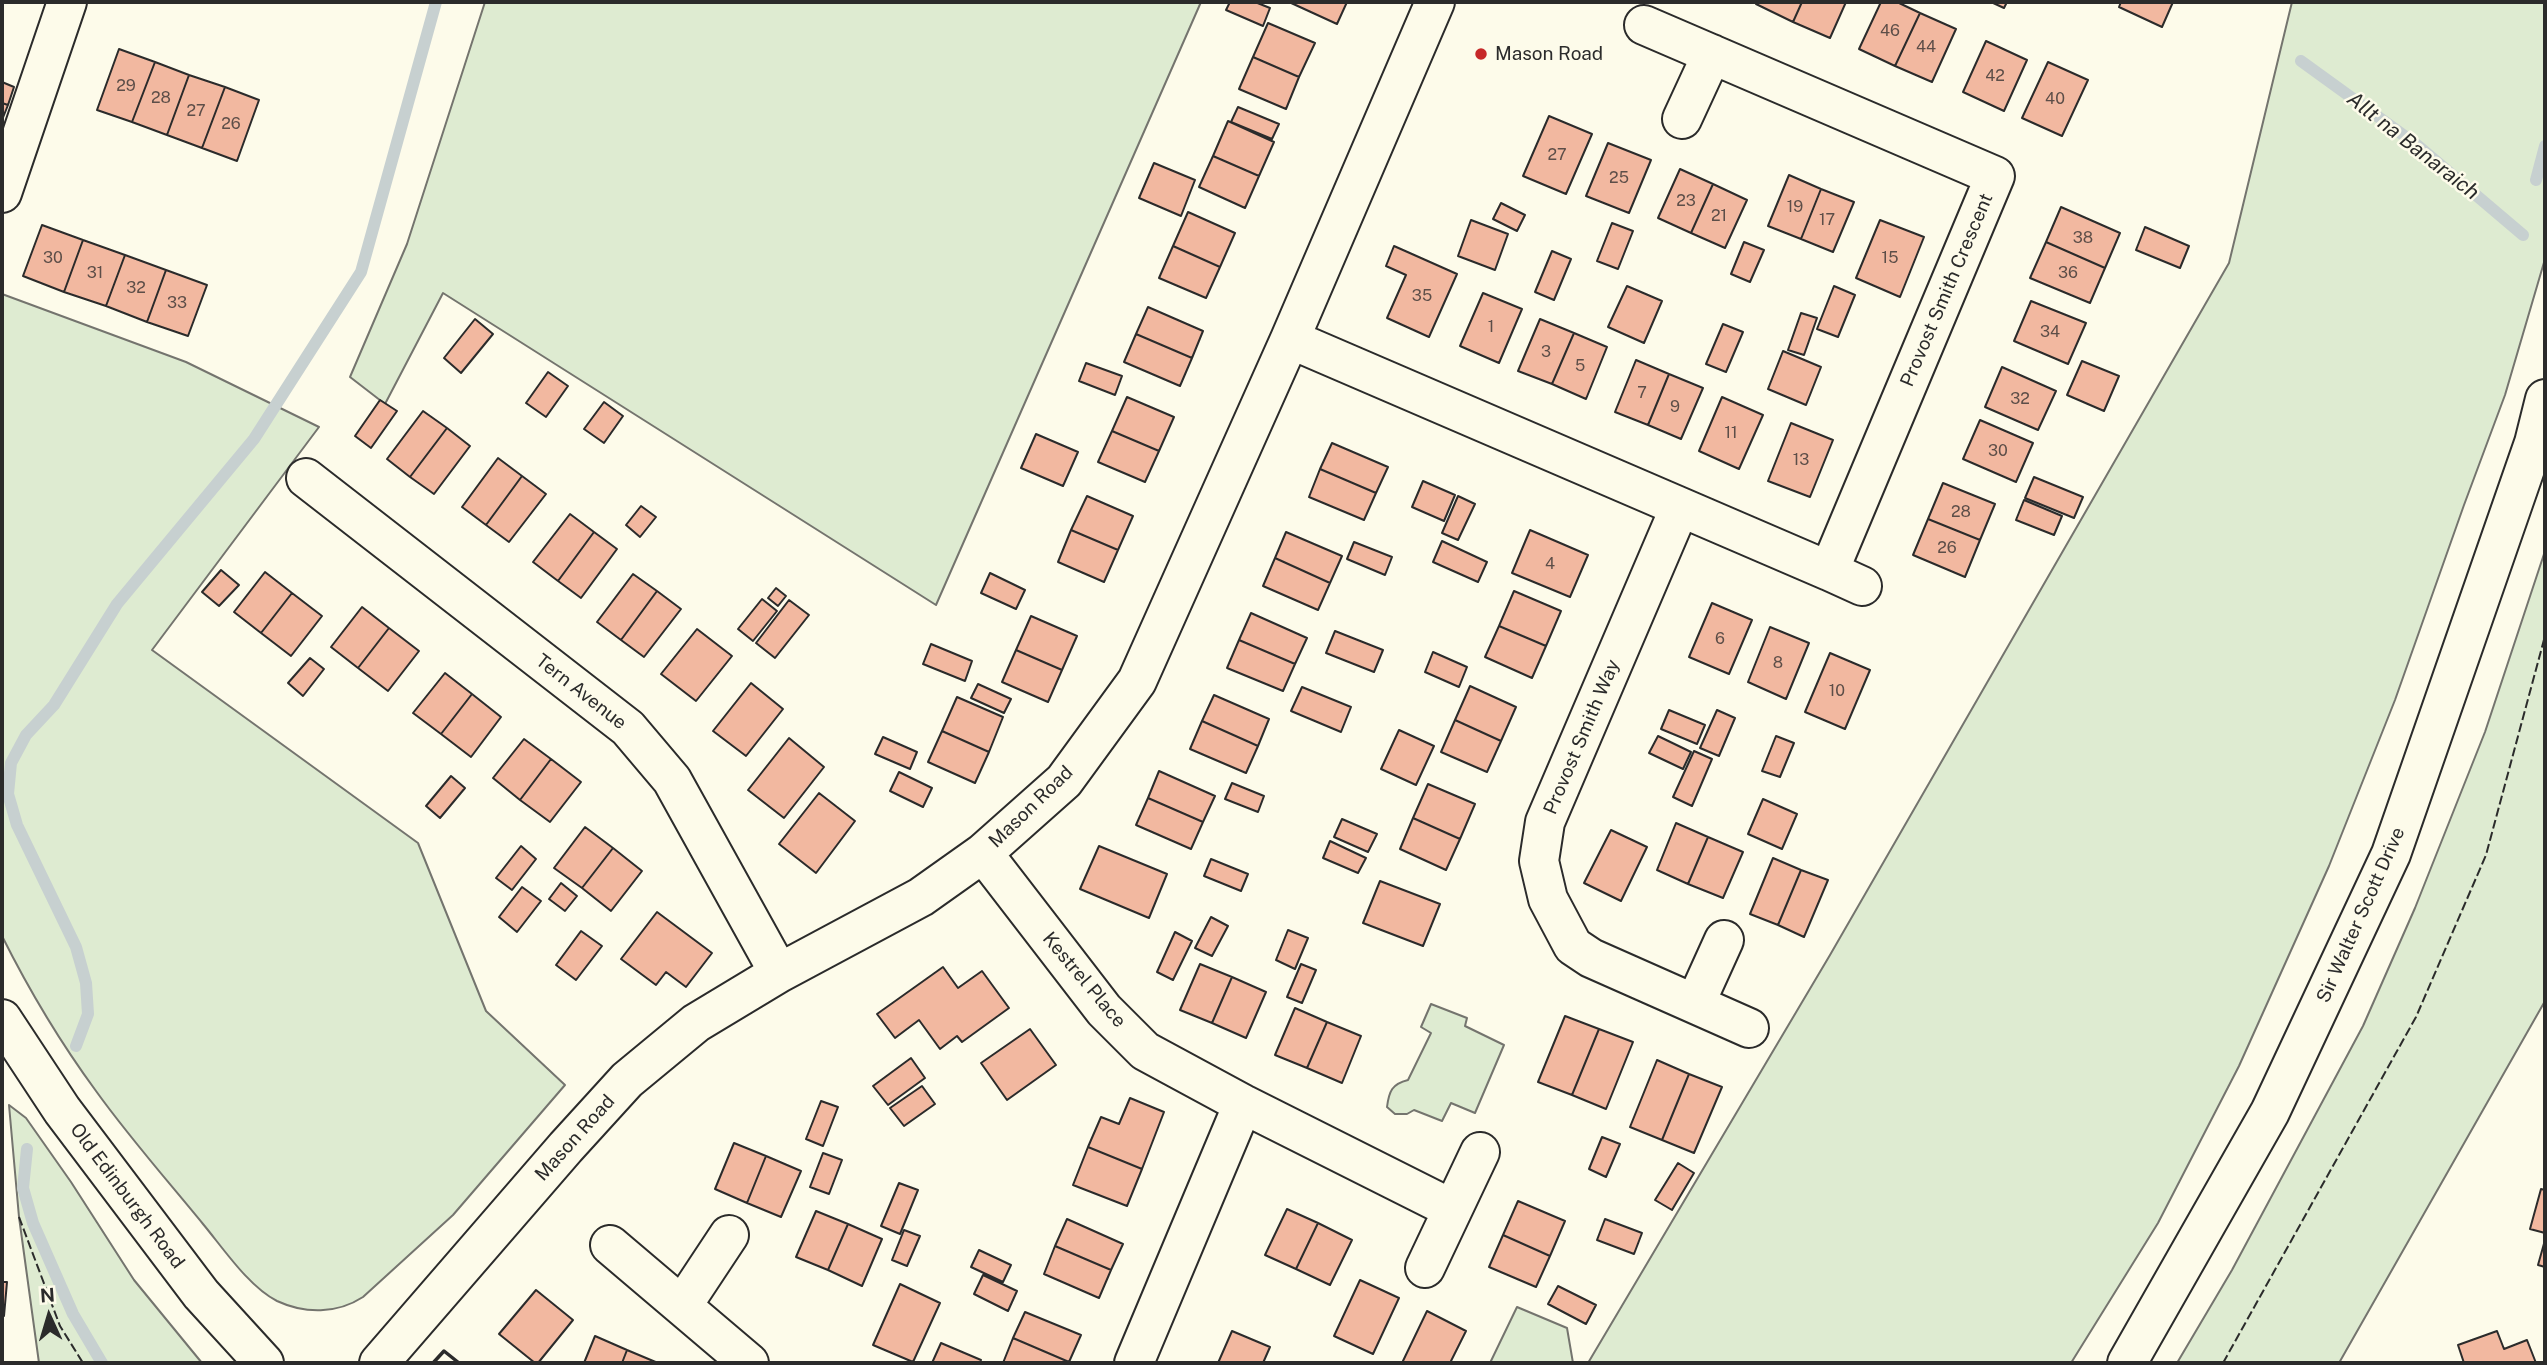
<!DOCTYPE html>
<style>
body{margin:0}
#map{position:relative;width:2547px;height:1365px;overflow:hidden;background:#fdfbea;font-family:"Public Sans",sans-serif}
canvas{display:block}
.frame{position:absolute;inset:0;border:4px solid #2b2b2b;pointer-events:none}
.north{position:absolute;left:14px;top:1281px;width:70px;height:70px;-webkit-text-stroke:5px #fdfbea;paint-order:stroke;rotate:356deg;font-size:19px;font-weight:700;line-height:28px;text-align:center;color:#2b2b2b}
.north::after{content:'';display:block;margin:auto;width:24px;height:32px;background:#2b2b2b;clip-path:polygon(50% 0,100% 100%,50% 72%,0 100%)}
</style>
<div id="map">
<canvas width="2547" height="1365"></canvas>
<div class="frame"></div>
<div class="north">N</div>
</div>
<script>
const context = document.querySelector('canvas').getContext('2d');
context.lineJoin = 'round';
function fill(path, color) { context.fillStyle = color; context.fill(path, 'evenodd'); }
function trace(path, color, width, dash) { context.strokeStyle = color; context.lineWidth = width; context.lineCap = dash ? 'butt' : 'round'; context.setLineDash(dash || []); context.stroke(path); }
function write(font, color, halo, rows, align = 'center') {
  context.font = font + ' "Public Sans",sans-serif'; context.lineWidth = 5; context.setLineDash([]); context.textBaseline = 'middle'; context.strokeStyle = halo; context.fillStyle = color; for (const [text, x, y, turn = 0] of rows) {
    context.save(); context.translate(x, y); context.rotate((+turn || 0) * Math.PI / 180); context.textAlign = isNaN(turn) ? turn : align; if (halo) context.strokeText(text, 0, 0); context.fillText(text, 0, 0); context.restore();
  }
}
const green = new Path2D(`
 M 485,2 L 1201,2 L 936,605 L 443,293 L 385,404 L 350,377 L 407,244 Z
 M 2292,2 L 2545,2 L 2545,259 L 2505,395 L 2464,505 L 2395,700 L 2329,866 L 2239,1066 L 2158,1223 L 2071,1363 L 1588,1363 L 1830,955 L 2229,263 Z
 M 2,294 L 186,362 L 319,427 L 152,650 L 418,843 L 486,1011 L 565,1085 L 453,1215 L 363,1297 C 337,1314 305,1314 277,1301 C 249,1287 223,1248 203,1224 C 167,1180 129,1137 96,1091 C 60,1042 29,990 2,936 Z
 M 2545,551 L 2545,1001 L 2339,1363 L 2177,1363 L 2232,1270 L 2363,1026 L 2415,908 L 2485,732 Z
 M 1431,1004 L 1467,1018 L 1465,1026 L 1504,1045 L 1475,1113 L 1451,1103 L 1442,1121 L 1414,1110 L 1407,1114 L 1395,1114 L 1387,1107 C 1389,1091 1392,1084 1408,1080 L 1431,1033 L 1421,1027 Z
 M 9,1105 L 26,1118 L 71,1182 L 134,1280 L 202,1363 L 39,1363 L 19,1217 Z
 M 1517,1307 L 1567,1328 L 1573,1363 L 1490,1363 Z`);
const stream = new Path2D(`
 M 2301,61 L 2417,145 L 2523,235
 M 2536,180 L 2545,146
 M 76,1046 L 88,1014 L 86,983 L 76,947 L 17,825 L 8,794 L 11,763 L 26,735 L 54,705 L 117,604 L 254,439 L 361,272 L 436,2
 M 27,1149 L 23,1188 L 33,1223 L 73,1314 L 102,1363`);
const building = new Path2D(`
 M 1230,2 L 1255,2 L 1270,8 L 1263,26 L 1226,10 Z
 M 1289,2 L 1347,2 L 1337,24 Z
 M 1757,2 L 1802,2 L 1793,22 L 1756,4 Z
 M 1802,2 L 1846,2 L 1830,38 L 1793,22 Z
 M 1881,2 L 1897,2 L 1920,13 L 1895,66 L 1859,49 Z
 M 1991,2 L 2007,2 L 2004,8 Z
 M 2121,2 L 2173,2 L 2162,27 L 2119,7 Z
 M 1920,13 L 1956,29 L 1932,82 L 1895,66 Z
 M 1268,23 L 1315,43 L 1299,77 L 1253,57 Z
 M 1986,41 L 2027,60 L 2004,111 L 1963,92 Z
 M 119,49 L 155,62 L 132,122 L 97,110 Z
 M 1253,57 L 1299,77 L 1286,109 L 1239,89 Z
 M 155,62 L 189,75 L 167,135 L 132,122 Z
 M 2048,62 L 2088,80 L 2062,136 L 2022,118 Z
 M 189,75 L 225,87 L 202,148 L 167,135 Z
 M 2,82 L 14,87 L 8,105 L 2,103 Z
 M 225,87 L 259,100 L 237,161 L 202,148 Z
 M 2,103 L 8,105 L 2,120 Z
 M 1238,107 L 1279,124 L 1272,139 L 1231,122 Z
 M 1549,116 L 1592,134 L 1566,194 L 1523,176 Z
 M 1228,121 L 1274,142 L 1259,176 L 1213,156 Z
 M 1608,143 L 1651,160 L 1629,213 L 1586,196 Z
 M 1213,156 L 1259,176 L 1245,208 L 1199,187 Z
 M 1154,163 L 1195,180 L 1181,216 L 1139,198 Z
 M 1680,169 L 1713,184 L 1691,233 L 1658,218 Z
 M 1789,175 L 1821,189 L 1801,239 L 1768,226 Z
 M 1713,184 L 1747,200 L 1725,248 L 1691,233 Z
 M 1821,189 L 1854,202 L 1833,252 L 1801,239 Z
 M 1501,203 L 1525,215 L 1517,231 L 1493,219 Z
 M 2061,207 L 2120,233 L 2105,268 L 2046,242 Z
 M 1188,212 L 1235,233 L 1220,267 L 1173,246 Z
 M 1471,220 L 1508,234 L 1495,270 L 1458,256 Z
 M 1880,220 L 1924,237 L 1900,297 L 1856,278 Z
 M 1612,223 L 1633,231 L 1618,269 L 1597,261 Z
 M 42,225 L 83,240 L 64,292 L 23,276 Z
 M 2145,227 L 2189,246 L 2180,268 L 2136,250 Z
 M 83,240 L 125,255 L 106,306 L 64,292 Z
 M 1744,242 L 1764,250 L 1750,282 L 1731,274 Z
 M 2046,242 L 2105,268 L 2090,303 L 2030,278 Z
 M 1173,246 L 1220,267 L 1206,298 L 1159,278 Z
 M 1394,246 L 1457,274 L 1429,337 L 1387,318 L 1406,275 L 1386,266 Z
 M 1552,251 L 1571,259 L 1554,300 L 1535,292 Z
 M 125,255 L 166,270 L 147,322 L 106,306 Z
 M 166,270 L 207,285 L 188,336 L 147,322 Z
 M 1627,286 L 1662,301 L 1644,343 L 1608,327 Z
 M 1834,286 L 1855,295 L 1838,337 L 1817,329 Z
 M 1483,293 L 1522,309 L 1499,363 L 1460,346 Z
 M 2031,301 L 2086,323 L 2068,364 L 2014,341 Z
 M 1148,307 L 1203,331 L 1192,358 L 1136,334 Z
 M 1801,313 L 1817,318 L 1804,355 L 1788,350 Z
 M 475,319 L 493,334 L 461,373 L 444,358 Z
 M 1540,319 L 1574,333 L 1552,384 L 1518,371 Z
 M 1723,324 L 1743,332 L 1726,372 L 1706,364 Z
 M 1574,333 L 1607,347 L 1586,399 L 1552,384 Z
 M 1136,334 L 1192,358 L 1180,386 L 1124,362 Z
 M 1783,351 L 1821,367 L 1806,405 L 1768,389 Z
 M 1636,360 L 1669,374 L 1648,425 L 1615,412 Z
 M 2082,361 L 2119,376 L 2104,411 L 2067,395 Z
 M 1086,363 L 1122,376 L 1115,395 L 1079,381 Z
 M 2002,367 L 2056,391 L 2038,430 L 1985,407 Z
 M 548,372 L 568,386 L 546,417 L 526,403 Z
 M 1669,374 L 1703,388 L 1681,439 L 1648,425 Z
 M 1127,397 L 1174,417 L 1159,451 L 1112,431 Z
 M 1722,397 L 1763,415 L 1739,469 L 1699,451 Z
 M 380,400 L 397,411 L 371,448 L 355,436 Z
 M 604,402 L 623,416 L 604,443 L 584,429 Z
 M 423,411 L 447,428 L 410,477 L 387,459 Z
 M 1980,420 L 2033,443 L 2016,482 L 1963,459 Z
 M 1791,423 L 1833,440 L 1810,497 L 1768,481 Z
 M 447,428 L 470,446 L 434,494 L 410,477 Z
 M 1112,431 L 1159,451 L 1145,482 L 1098,462 Z
 M 1036,434 L 1078,452 L 1063,486 L 1021,468 Z
 M 1332,443 L 1388,467 L 1376,493 L 1320,469 Z
 M 498,458 L 522,476 L 486,525 L 462,507 Z
 M 1320,469 L 1376,493 L 1364,520 L 1309,497 Z
 M 522,476 L 546,494 L 509,542 L 486,525 Z
 M 2034,477 L 2083,497 L 2074,518 L 2025,498 Z
 M 1423,481 L 1455,495 L 1444,521 L 1412,507 Z
 M 1943,483 L 1995,504 L 1980,540 L 1928,519 Z
 M 1087,496 L 1133,516 L 1118,550 L 1071,530 Z
 M 1458,496 L 1475,504 L 1458,540 L 1442,533 Z
 M 2024,500 L 2062,516 L 2054,535 L 2016,520 Z
 M 641,506 L 656,517 L 640,537 L 626,525 Z
 M 570,514 L 594,532 L 558,581 L 533,562 Z
 M 1928,519 L 1980,540 L 1965,577 L 1913,555 Z
 M 1071,530 L 1118,550 L 1104,582 L 1058,562 Z
 M 1530,530 L 1588,555 L 1570,597 L 1512,573 Z
 M 594,532 L 617,549 L 581,598 L 558,581 Z
 M 1286,532 L 1342,556 L 1330,583 L 1275,558 Z
 M 1442,541 L 1487,562 L 1478,582 L 1433,562 Z
 M 1354,542 L 1392,557 L 1385,575 L 1347,559 Z
 M 1275,558 L 1330,583 L 1318,610 L 1263,586 Z
 M 221,570 L 239,585 L 219,606 L 202,592 Z
 M 265,572 L 292,593 L 261,633 L 234,612 Z
 M 990,573 L 1025,590 L 1016,609 L 981,593 Z
 M 633,574 L 657,591 L 621,640 L 597,622 Z
 M 776,588 L 786,596 L 778,606 L 768,598 Z
 M 657,591 L 681,609 L 644,657 L 621,640 Z
 M 1514,591 L 1561,611 L 1546,646 L 1499,626 Z
 M 292,593 L 322,616 L 291,656 L 261,633 Z
 M 762,599 L 777,611 L 753,641 L 738,629 Z
 M 789,600 L 809,615 L 775,658 L 756,643 Z
 M 1712,603 L 1752,620 L 1729,674 L 1689,657 Z
 M 362,607 L 389,628 L 358,668 L 331,647 Z
 M 1251,613 L 1307,638 L 1295,664 L 1239,640 Z
 M 1031,616 L 1077,636 L 1062,670 L 1016,650 Z
 M 1499,626 L 1546,646 L 1532,678 L 1485,657 Z
 M 1770,627 L 1809,643 L 1786,699 L 1748,682 Z
 M 389,628 L 419,651 L 388,691 L 358,668 Z
 M 697,629 L 732,656 L 696,701 L 661,674 Z
 M 1335,631 L 1383,650 L 1374,672 L 1326,653 Z
 M 1239,640 L 1295,664 L 1283,691 L 1227,668 Z
 M 931,644 L 972,661 L 965,681 L 923,664 Z
 M 1016,650 L 1062,670 L 1048,702 L 1002,682 Z
 M 1433,652 L 1467,667 L 1459,687 L 1425,672 Z
 M 1830,653 L 1870,670 L 1845,729 L 1805,712 Z
 M 310,658 L 324,669 L 303,696 L 288,683 Z
 M 445,673 L 472,694 L 441,734 L 413,713 Z
 M 751,683 L 783,709 L 746,756 L 713,731 Z
 M 978,684 L 1011,699 L 1004,713 L 971,698 Z
 M 1470,686 L 1516,707 L 1501,741 L 1455,720 Z
 M 1302,687 L 1351,707 L 1341,732 L 1291,711 Z
 M 472,694 L 501,717 L 471,757 L 441,734 Z
 M 1214,695 L 1269,719 L 1258,746 L 1202,721 Z
 M 957,697 L 1003,717 L 989,752 L 942,731 Z
 M 1669,710 L 1705,725 L 1697,744 L 1661,729 Z
 M 1717,710 L 1735,718 L 1719,756 L 1700,748 Z
 M 1455,720 L 1501,741 L 1487,772 L 1441,752 Z
 M 1202,721 L 1258,746 L 1246,773 L 1190,749 Z
 M 1399,730 L 1434,746 L 1416,785 L 1381,769 Z
 M 942,731 L 989,752 L 975,783 L 928,762 Z
 M 1658,736 L 1691,752 L 1683,769 L 1649,753 Z
 M 1776,736 L 1794,743 L 1780,777 L 1762,771 Z
 M 883,737 L 917,752 L 910,769 L 875,754 Z
 M 789,738 L 824,767 L 784,818 L 748,790 Z
 M 524,739 L 551,759 L 520,800 L 493,778 Z
 M 1694,751 L 1712,759 L 1692,806 L 1673,797 Z
 M 551,759 L 581,782 L 550,822 L 520,800 Z
 M 1159,771 L 1215,796 L 1203,822 L 1148,798 Z
 M 899,772 L 932,788 L 923,807 L 890,791 Z
 M 451,776 L 465,788 L 440,818 L 426,806 Z
 M 1232,783 L 1264,796 L 1258,812 L 1225,799 Z
 M 1428,784 L 1475,804 L 1460,839 L 1413,818 Z
 M 819,793 L 855,821 L 816,873 L 779,844 Z
 M 1148,798 L 1203,822 L 1191,849 L 1136,825 Z
 M 1763,799 L 1797,814 L 1782,849 L 1748,834 Z
 M 1413,818 L 1460,839 L 1446,870 L 1400,849 Z
 M 1342,819 L 1377,834 L 1368,852 L 1334,837 Z
 M 1676,823 L 1708,837 L 1688,884 L 1657,870 Z
 M 585,827 L 613,848 L 582,888 L 554,868 Z
 M 1611,830 L 1647,847 L 1621,901 L 1584,883 Z
 M 1708,837 L 1743,852 L 1723,898 L 1688,884 Z
 M 1330,841 L 1366,858 L 1358,873 L 1323,858 Z
 M 521,846 L 536,859 L 512,890 L 496,878 Z
 M 1099,846 L 1167,874 L 1149,918 L 1080,889 Z
 M 613,848 L 642,871 L 611,911 L 582,888 Z
 M 1773,858 L 1801,870 L 1778,925 L 1750,914 Z
 M 1211,859 L 1248,874 L 1241,891 L 1204,876 Z
 M 1801,870 L 1828,880 L 1804,937 L 1778,925 Z
 M 1380,881 L 1440,904 L 1423,946 L 1363,923 Z
 M 561,883 L 577,896 L 565,911 L 549,899 Z
 M 522,887 L 541,901 L 517,932 L 499,917 Z
 M 657,912 L 712,953 L 686,987 L 666,972 L 656,985 L 621,959 Z
 M 1211,917 L 1228,926 L 1212,956 L 1195,948 Z
 M 1288,930 L 1308,938 L 1295,969 L 1276,960 Z
 M 581,931 L 602,946 L 576,980 L 556,965 Z
 M 1175,932 L 1192,941 L 1173,980 L 1157,972 Z
 M 1200,964 L 1232,977 L 1212,1023 L 1180,1010 Z
 M 1301,964 L 1316,970 L 1302,1003 L 1287,997 Z
 M 943,967 L 958,988 L 982,971 L 1009,1008 L 962,1042 L 957,1036 L 940,1049 L 919,1020 L 895,1038 L 877,1014 Z
 M 1232,977 L 1266,992 L 1246,1038 L 1212,1023 Z
 M 1295,1008 L 1327,1022 L 1307,1068 L 1275,1055 Z
 M 1565,1016 L 1599,1029 L 1572,1095 L 1538,1082 Z
 M 1327,1022 L 1361,1036 L 1342,1083 L 1307,1068 Z
 M 1030,1029 L 1056,1065 L 1007,1100 L 981,1063 Z
 M 1599,1029 L 1633,1042 L 1606,1109 L 1572,1095 Z
 M 911,1058 L 925,1078 L 888,1105 L 873,1086 Z
 M 1657,1060 L 1689,1074 L 1662,1140 L 1630,1127 Z
 M 1689,1074 L 1722,1087 L 1694,1153 L 1662,1140 Z
 M 922,1086 L 935,1104 L 904,1126 L 890,1108 Z
 M 1130,1098 L 1164,1112 L 1142,1169 L 1088,1147 L 1101,1117 L 1119,1124 Z
 M 821,1101 L 838,1107 L 823,1146 L 806,1139 Z
 M 1602,1137 L 1620,1144 L 1606,1177 L 1589,1169 Z
 M 734,1143 L 766,1156 L 747,1203 L 715,1189 Z
 M 1088,1147 L 1142,1169 L 1127,1206 L 1073,1185 Z
 M 823,1153 L 842,1160 L 829,1194 L 810,1187 Z
 M 766,1156 L 801,1171 L 781,1217 L 747,1203 Z
 M 1678,1163 L 1694,1173 L 1672,1210 L 1655,1200 Z
 M 899,1183 L 918,1190 L 900,1234 L 881,1226 Z
 M 2541,1189 L 2545,1190 L 2545,1233 L 2530,1229 Z
 M 1518,1201 L 1565,1221 L 1550,1256 L 1503,1235 Z
 M 1287,1209 L 1318,1223 L 1296,1269 L 1265,1255 Z
 M 816,1211 L 848,1224 L 828,1270 L 796,1257 Z
 M 1067,1219 L 1123,1244 L 1111,1270 L 1055,1246 Z
 M 1605,1219 L 1642,1233 L 1634,1254 L 1597,1240 Z
 M 1318,1223 L 1352,1240 L 1330,1285 L 1296,1269 Z
 M 848,1224 L 882,1239 L 862,1286 L 828,1270 Z
 M 904,1230 L 920,1236 L 907,1266 L 892,1260 Z
 M 1503,1235 L 1550,1256 L 1536,1287 L 1489,1267 Z
 M 2545,1240 L 2545,1267 L 2538,1265 Z
 M 1055,1246 L 1111,1270 L 1099,1298 L 1044,1274 Z
 M 979,1250 L 1011,1265 L 1003,1282 L 971,1267 Z
 M 983,1275 L 1017,1291 L 1008,1311 L 974,1294 Z
 M 1360,1280 L 1399,1298 L 1373,1354 L 1334,1336 Z
 M 2,1282 L 7,1282 L 4,1316 L 2,1316 Z
 M 900,1284 L 940,1303 L 913,1362 L 873,1345 Z
 M 1558,1286 L 1596,1305 L 1586,1324 L 1548,1304 Z
 M 536,1290 L 573,1320 L 538,1363 L 535,1363 L 499,1334 Z
 M 1427,1311 L 1466,1331 L 1450,1363 L 1402,1363 Z
 M 1025,1312 L 1081,1335 L 1069,1362 L 1013,1338 Z
 M 1232,1331 L 1270,1347 L 1263,1363 L 1218,1363 Z
 M 2497,1331 L 2504,1349 L 2527,1340 L 2536,1363 L 2464,1363 L 2458,1345 Z
 M 595,1336 L 627,1350 L 622,1363 L 584,1363 Z
 M 1013,1338 L 1069,1362 L 1068,1363 L 1003,1363 Z
 M 941,1343 L 981,1360 L 979,1363 L 932,1363 Z
 M 627,1350 L 658,1363 L 622,1363 Z`);
const minor = new Path2D(`
 M 1682,119 L 1712,54
 M 2,193 L 67,2
 M 1290,339 L 1829,571 L 1995,176 L 1644,25
 M 306,478 L 628,728 L 672,780 L 779,973
 M 1680,507 L 1545,822 L 1539,861 L 1548,899 L 1573,946 L 1591,958 L 1749,1028
 M 1829,571 L 1862,586
 M 983,853 L 1104,1010 L 1145,1051 L 1243,1104 L 1452,1209
 M 1695,1004 L 1724,940
 M 2,1019 L 62,1110 L 201,1294 L 264,1363
 M 610,1245 L 749,1363
 M 1425,1268 L 1480,1152
 M 682,1306 L 729,1235
 M 379,1363 L 566,1147 L 627,1080 L 696,1023 L 779,973 L 921,897 L 983,853 L 1064,781 L 1137,681 L 1290,339 L 1435,2
 M 1134,1363 L 1243,1104`);
const major = new Path2D(`
 M 2127,1363 L 2270,1112 L 2391,854 L 2534,443 L 2545,399`);
const fence = new Path2D(`
 M 19,1217 L 60,1326 L 83,1363
 M 2223,1363 L 2416,1017 L 2486,855 L 2545,636`);
const wall = new Path2D(`
 M 433,1363 L 444,1351 L 459,1363`);
const markers = [
 [1481,54,7,"#c62828"]
];
const numberNames = [
 ["46",1890,31],
 ["44",1926,47],
 ["42",1995,76],
 ["29",126,86],
 ["28",161,98],
 ["40",2055,99],
 ["27",196,111],
 ["26",231,124],
 ["27",1557,155],
 ["25",1619,178],
 ["23",1686,201],
 ["19",1795,207],
 ["21",1719,216],
 ["17",1827,220],
 ["38",2083,238],
 ["30",53,258],
 ["15",1890,258],
 ["31",95,273],
 ["36",2068,273],
 ["32",136,288],
 ["35",1422,296],
 ["33",177,303],
 ["1",1491,327],
 ["34",2050,332],
 ["3",1546,352],
 ["5",1580,366],
 ["7",1642,393],
 ["32",2020,399],
 ["9",1675,407],
 ["11",1731,433],
 ["30",1998,451],
 ["13",1801,460],
 ["28",1961,512],
 ["26",1947,548],
 ["4",1550,564],
 ["6",1720,639],
 ["8",1778,663],
 ["10",1837,691]
];
const poiNames = [
 ["Mason Road",1495,54]
];
const streetNames = [
 ["Provost Smith Crescent",1947,290,-67],
 ["Tern Avenue",581,692,38],
 ["Provost Smith Way",1582,737,-67],
 ["Mason Road",1031,807,-44],
 ["Sir Walter Scott Drive",2361,915,-66],
 ["Kestrel Place",1084,980,50],
 ["Mason Road",575,1138,-48],
 ["Old Edinburgh Road",127,1196,53]
];
const waterNames = [
 ["Allt na Banaraich",2413,146,38]
];
fill(green, '#deebd1');
trace(green, '#74746e', 2);
trace(stream, '#c7d0d0', 12);
fill(building, '#f2b8a0');
trace(building, '#2b2b2b', 2);
trace(minor, '#2b2b2b', 42);
trace(major, '#2b2b2b', 42);
trace(minor, '#fdfbea', 38);
trace(major, '#fdfbea', 38);
trace(fence, '#2b2b2b', 2, [9, 3.5]);
trace(wall, '#2b2b2b', 3.5);
for (const [x, y, r, color] of markers) { const dot = new Path2D(); dot.arc(x, y, r, 0, 2 * Math.PI); context.fillStyle = color; context.fill(dot); trace(dot, '#fdfbea', 2.5); }
write('16px', '#5d4e48', null, numberNames);
write('19px', '#2b2b2b', '#fdfbea', poiNames, 'left');
write('19px', '#2b2b2b', '#fdfbea', streetNames);
write('italic 21px', '#2b2b2b', '#fdfbea', waterNames);
</script>
